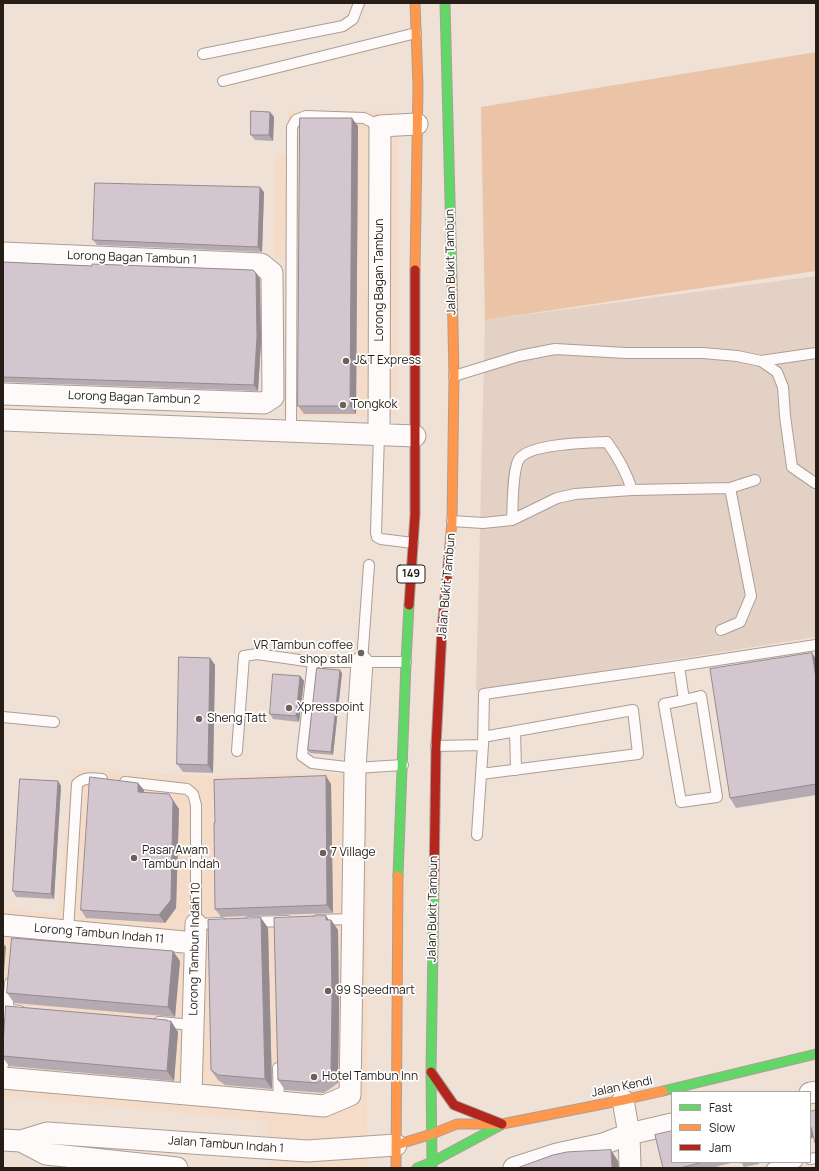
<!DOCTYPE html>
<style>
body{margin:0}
#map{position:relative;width:819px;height:1171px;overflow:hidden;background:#f0e1d6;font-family:Manrope,sans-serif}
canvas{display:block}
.frame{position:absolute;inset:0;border:4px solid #261d16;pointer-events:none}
.legend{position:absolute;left:671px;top:1091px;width:140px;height:72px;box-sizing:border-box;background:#fff;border:1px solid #a8a5a2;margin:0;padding:5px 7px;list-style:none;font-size:12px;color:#261d16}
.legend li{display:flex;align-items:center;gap:8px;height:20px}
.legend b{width:20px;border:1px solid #a8a5a2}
</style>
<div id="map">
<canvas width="819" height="1171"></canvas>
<div class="frame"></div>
<ul class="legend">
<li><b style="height:5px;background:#63d668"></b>Fast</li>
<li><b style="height:5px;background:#ff974d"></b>Slow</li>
<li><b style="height:5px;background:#b3261e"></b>Jam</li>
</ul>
</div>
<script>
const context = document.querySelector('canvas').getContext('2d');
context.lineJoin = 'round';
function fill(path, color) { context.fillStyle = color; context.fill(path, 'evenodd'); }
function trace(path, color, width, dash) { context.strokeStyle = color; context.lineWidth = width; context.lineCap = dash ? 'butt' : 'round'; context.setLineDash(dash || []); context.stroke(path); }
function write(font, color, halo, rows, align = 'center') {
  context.font = font + ' Manrope,sans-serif'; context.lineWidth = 3.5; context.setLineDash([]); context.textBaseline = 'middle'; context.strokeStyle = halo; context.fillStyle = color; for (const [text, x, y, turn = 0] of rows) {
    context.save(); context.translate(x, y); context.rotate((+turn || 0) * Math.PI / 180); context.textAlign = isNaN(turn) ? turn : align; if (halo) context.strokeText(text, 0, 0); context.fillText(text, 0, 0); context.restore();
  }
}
const built = new Path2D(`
 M 288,111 L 399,111 L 397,416 L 283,416 L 285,259 L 274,259 L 275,154 L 287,154 Z
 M 72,769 L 201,776 L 263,774 L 367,774 L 367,1168 L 268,1168 L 267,1121 L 3,1096 L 3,909 L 58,914 Z`);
const industrial = new Path2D(`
 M 816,276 L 816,637 L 476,691 L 485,320 Z`);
const green = new Path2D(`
 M 816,52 L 816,271 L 485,320 L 481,107 Z`);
const lane = new Path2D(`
 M 203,54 L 343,26 L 353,19 L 359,3
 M 223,81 L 416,33
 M 761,361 L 816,353
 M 454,376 L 519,356 L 555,349 L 626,353 L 703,353 L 737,356 L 761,361 L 777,372 L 783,387 L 785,416 L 792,467 L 815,483
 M 291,431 L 292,127 L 296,120 L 306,116 L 364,118 L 380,126
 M 379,434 L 376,533 L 377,537 L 381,539 L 413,543
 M 512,520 C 513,505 512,475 518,461 C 526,443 589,443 607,442 C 618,457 626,471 632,490
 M 452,521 L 483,523 L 512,520 L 557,498 L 575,494 L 632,490 L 730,488 L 755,480
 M 721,630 L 740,622 L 751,596 L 730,488
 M 362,662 L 369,565
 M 679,666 L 816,645
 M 3,717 L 54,722
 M 515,731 L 516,770
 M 436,746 L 483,745 L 484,694 L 679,666 L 684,700 L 664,704 L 681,802 L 717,797 L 701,696 L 684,700
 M 237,751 L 244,656 L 257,654 L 313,662
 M 403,765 L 355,768 L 312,763 L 302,756 L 313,662 L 406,662
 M 481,774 L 638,754 L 633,710 L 483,737
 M 125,782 L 187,789 L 193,794 L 196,805 L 196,924 L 221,923
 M 477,835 L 483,745
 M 317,920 L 353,919
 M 249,922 L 287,921
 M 68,931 L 77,784 C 84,777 92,778 102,779
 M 3,1009 L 20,1011
 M 7,1015 L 10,983
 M 159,1022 L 193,1025
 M 3,1065 L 5,1045
 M 278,1068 L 279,1102
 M 810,1159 L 816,1158
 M 772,1168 L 797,1162`);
const street = new Path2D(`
 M 3,253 L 261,264 L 272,273 L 273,397 L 264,403 L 3,394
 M 3,420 L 415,436
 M 379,434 L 380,126 L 417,124
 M 3,925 L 195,943
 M 3,1078 L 324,1106 L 350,1095 L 355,768 L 362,662
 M 810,1093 L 816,1092
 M 191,1094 L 196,924
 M 623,1100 L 629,1134 L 630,1168
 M 3,1140 L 21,1141 L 46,1154 L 177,1168
 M 21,1141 L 47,1133 L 307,1151 L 396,1145
 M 514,1168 L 557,1154 L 603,1144 L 629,1134 L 672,1124`);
const fast = new Path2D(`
 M 445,3 L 452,280
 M 398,876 L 406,662 L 409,605
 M 663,1091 L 816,1054
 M 417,1168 L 432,1162 L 501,1125
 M 432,1168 L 431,1072 L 434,883`);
const slow = new Path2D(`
 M 415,3 L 418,86 L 415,270
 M 449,555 L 452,521 L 454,376 L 452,280
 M 396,1145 L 432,1134 L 457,1124 L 502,1124 L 623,1100 L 663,1091
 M 396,1168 L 398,876`);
const jam = new Path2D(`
 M 409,605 L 415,515 L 415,270
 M 434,883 L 436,746 L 442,629 L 449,555
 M 431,1072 L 454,1105 L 502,1124`);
const wall = new Path2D(`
 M 270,112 L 274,117 L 273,141 L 255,140 L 251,135 Z
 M 358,126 L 356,414 L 304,414 L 298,406 Z
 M 264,192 L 262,252 L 97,245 L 93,240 Z
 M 3,262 L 256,273 L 260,279 L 261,342 L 258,391 L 3,382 Z
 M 812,653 L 816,659 L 816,795 L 736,808 L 730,798 Z
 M 210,658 L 215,665 L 213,773 L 183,772 L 177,764 Z
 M 342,673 L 333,755 L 310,753 L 308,750 Z
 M 300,676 L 304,681 L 299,722 L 273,719 L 270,714 Z
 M 58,781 L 61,786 L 54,899 L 16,897 L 13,891 Z
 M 331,784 L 333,913 L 221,917 L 215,909 Z
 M 144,790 L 144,793 L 174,802 L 179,809 L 176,908 L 165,923 L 86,918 L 81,910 Z
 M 326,916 L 329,920 L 331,920 L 338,930 L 339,1009 L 338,1083 L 324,1093 L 285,1090 L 278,1080 Z
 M 261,918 L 268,928 L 272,1089 L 225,1085 L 218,1080 L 211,1070 Z
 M 180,961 L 175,1017 L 14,1003 L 7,993 Z
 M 168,1021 L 178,1032 L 174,1081 L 9,1066 L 3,1058 L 3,1044 Z
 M 672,1162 L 735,1162 L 711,1168 L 663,1168 Z
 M 741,1162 L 759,1162 L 759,1164 L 744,1167 Z`);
const shadedWall = new Path2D(`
 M 270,112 L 274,117 L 273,141 L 269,135 Z
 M 352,118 L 358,126 L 356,414 L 350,406 Z
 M 260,187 L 264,192 L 262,252 L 258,247 Z
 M 256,273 L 260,279 L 261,342 L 258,391 L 254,385 Z
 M 812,653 L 816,659 L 816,678 Z
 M 210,658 L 215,665 L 213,773 L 208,765 Z
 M 340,670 L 342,673 L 333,755 L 331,752 Z
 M 300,676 L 304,681 L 299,722 L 296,716 Z
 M 326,776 L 331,784 L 333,913 L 327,905 Z
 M 58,781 L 61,786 L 54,899 L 51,894 Z
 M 138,783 L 144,790 L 143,800 L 138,792 Z
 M 169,794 L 179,809 L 176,908 L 165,923 L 159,915 Z
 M 326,916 L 331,923 L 331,920 L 338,930 L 339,1009 L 338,1083 L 331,1073 Z
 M 261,918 L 268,928 L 272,1089 L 265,1079 Z
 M 3,943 L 6,947 L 3,983 Z
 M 173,951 L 180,961 L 175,1017 L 168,1007 Z
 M 167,1020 L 171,1025 L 171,1021 L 178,1032 L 174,1081 L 167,1071 Z
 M 811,1127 L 816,1134 L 810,1140 L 810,1128 Z
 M 611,1150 L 618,1161 L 619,1168 L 612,1168 Z`);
const building = new Path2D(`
 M 251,111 L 270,112 L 269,135 L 251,135 Z
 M 300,118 L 352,118 L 350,406 L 298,406 Z
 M 95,183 L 260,187 L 258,247 L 93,240 Z
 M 3,262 L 92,266 L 92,264 L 253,270 L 256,273 L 257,337 L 254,385 L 3,377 Z
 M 812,653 L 816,678 L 816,784 L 730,798 L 710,669 Z
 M 179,657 L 210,658 L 208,765 L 177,764 Z
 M 317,668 L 340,670 L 331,752 L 308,750 Z
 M 273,674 L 300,676 L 296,716 L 270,714 Z
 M 326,776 L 327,905 L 215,909 L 214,823 L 215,823 L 214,780 Z
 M 90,777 L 138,783 L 138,792 L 169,794 L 173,801 L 171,900 L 159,915 L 81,910 Z
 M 20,779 L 58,781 L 51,894 L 13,891 Z
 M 326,916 L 326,920 L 331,920 L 332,999 L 331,1073 L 317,1083 L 278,1080 L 274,918 Z
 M 261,918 L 265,1079 L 218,1075 L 211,1070 L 208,920 Z
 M 12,938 L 173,951 L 168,1007 L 7,993 Z
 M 6,1006 L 167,1020 L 167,1021 L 171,1021 L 167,1071 L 3,1056 L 3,1044 Z
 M 816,1110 L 816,1142 L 815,1143 L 811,1127 L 810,1128 L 810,1112 Z
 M 672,1131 L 672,1162 L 703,1162 L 680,1168 L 663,1168 L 655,1135 Z
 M 611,1150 L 612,1168 L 517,1168 L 553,1155 L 567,1152 Z`);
const markers = [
 [346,361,4,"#6d6259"],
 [343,405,4,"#6d6259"],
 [361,653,4,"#6d6259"],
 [289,708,4,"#6d6259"],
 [199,719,4,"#6d6259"],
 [323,853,4,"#6d6259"],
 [134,858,4,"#6d6259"],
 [328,991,4,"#6d6259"],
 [314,1077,4,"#6d6259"]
];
const shields = [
 [411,574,28]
];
const shieldNames = [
 ["149",411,574]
];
const streetNames = [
 ["Lorong Bagan Tambun 1",132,258,2],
 ["Jalan Bukit Tambun",451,262,-91],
 ["Lorong Bagan Tambun",380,280,-90],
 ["Lorong Bagan Tambun 2",134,398,2],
 ["Jalan Bukit Tambun",447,586,-85],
 ["Jalan Bukit Tambun",433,909,-89],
 ["Lorong Tambun Indah 11",99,934,5],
 ["Lorong Tambun Indah 10",195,949,-89],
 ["Jalan Kendi",622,1087,-12],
 ["Jalan Tambun Indah 1",226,1145,4]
];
const poiNames = [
 ["J&T Express",354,361],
 ["Tongkok",351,405],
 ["VR Tambun coffee",353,646,"right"],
 ["shop stall",353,660,"right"],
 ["Xpresspoint",297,708],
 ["Sheng Tatt",207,719],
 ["Pasar Awam",142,851],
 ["Tambun Indah",142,865],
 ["7 Village",331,853],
 ["99 Speedmart",336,991],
 ["Hotel Tambun Inn",322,1077]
];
fill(built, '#f4dcc9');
fill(industrial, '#e2d1c4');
fill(green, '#ebc4a7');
trace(lane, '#aa9f97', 12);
trace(street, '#aa9f97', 23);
trace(fast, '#aa9f97', 11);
trace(slow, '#aa9f97', 11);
trace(jam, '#aa9f97', 11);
trace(lane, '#fdfaf9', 10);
trace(street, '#fdfaf9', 21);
trace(fast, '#63d668', 9);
trace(slow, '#ff974d', 9);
trace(jam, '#b3261e', 9);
fill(wall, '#b6aab2');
fill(shadedWall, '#948b91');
fill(building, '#d4c6cf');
trace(building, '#948b91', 1);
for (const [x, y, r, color] of markers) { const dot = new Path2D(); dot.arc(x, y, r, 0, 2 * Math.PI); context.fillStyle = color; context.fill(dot); trace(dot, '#fff', 1.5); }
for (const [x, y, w] of shields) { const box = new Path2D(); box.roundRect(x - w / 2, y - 9, w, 18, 3); context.fillStyle = '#fff'; context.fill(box); trace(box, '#261d16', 1); }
write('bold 11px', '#261d16', null, shieldNames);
write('12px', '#261d16', '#fff', streetNames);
write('12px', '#261d16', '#fff', poiNames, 'left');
</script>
